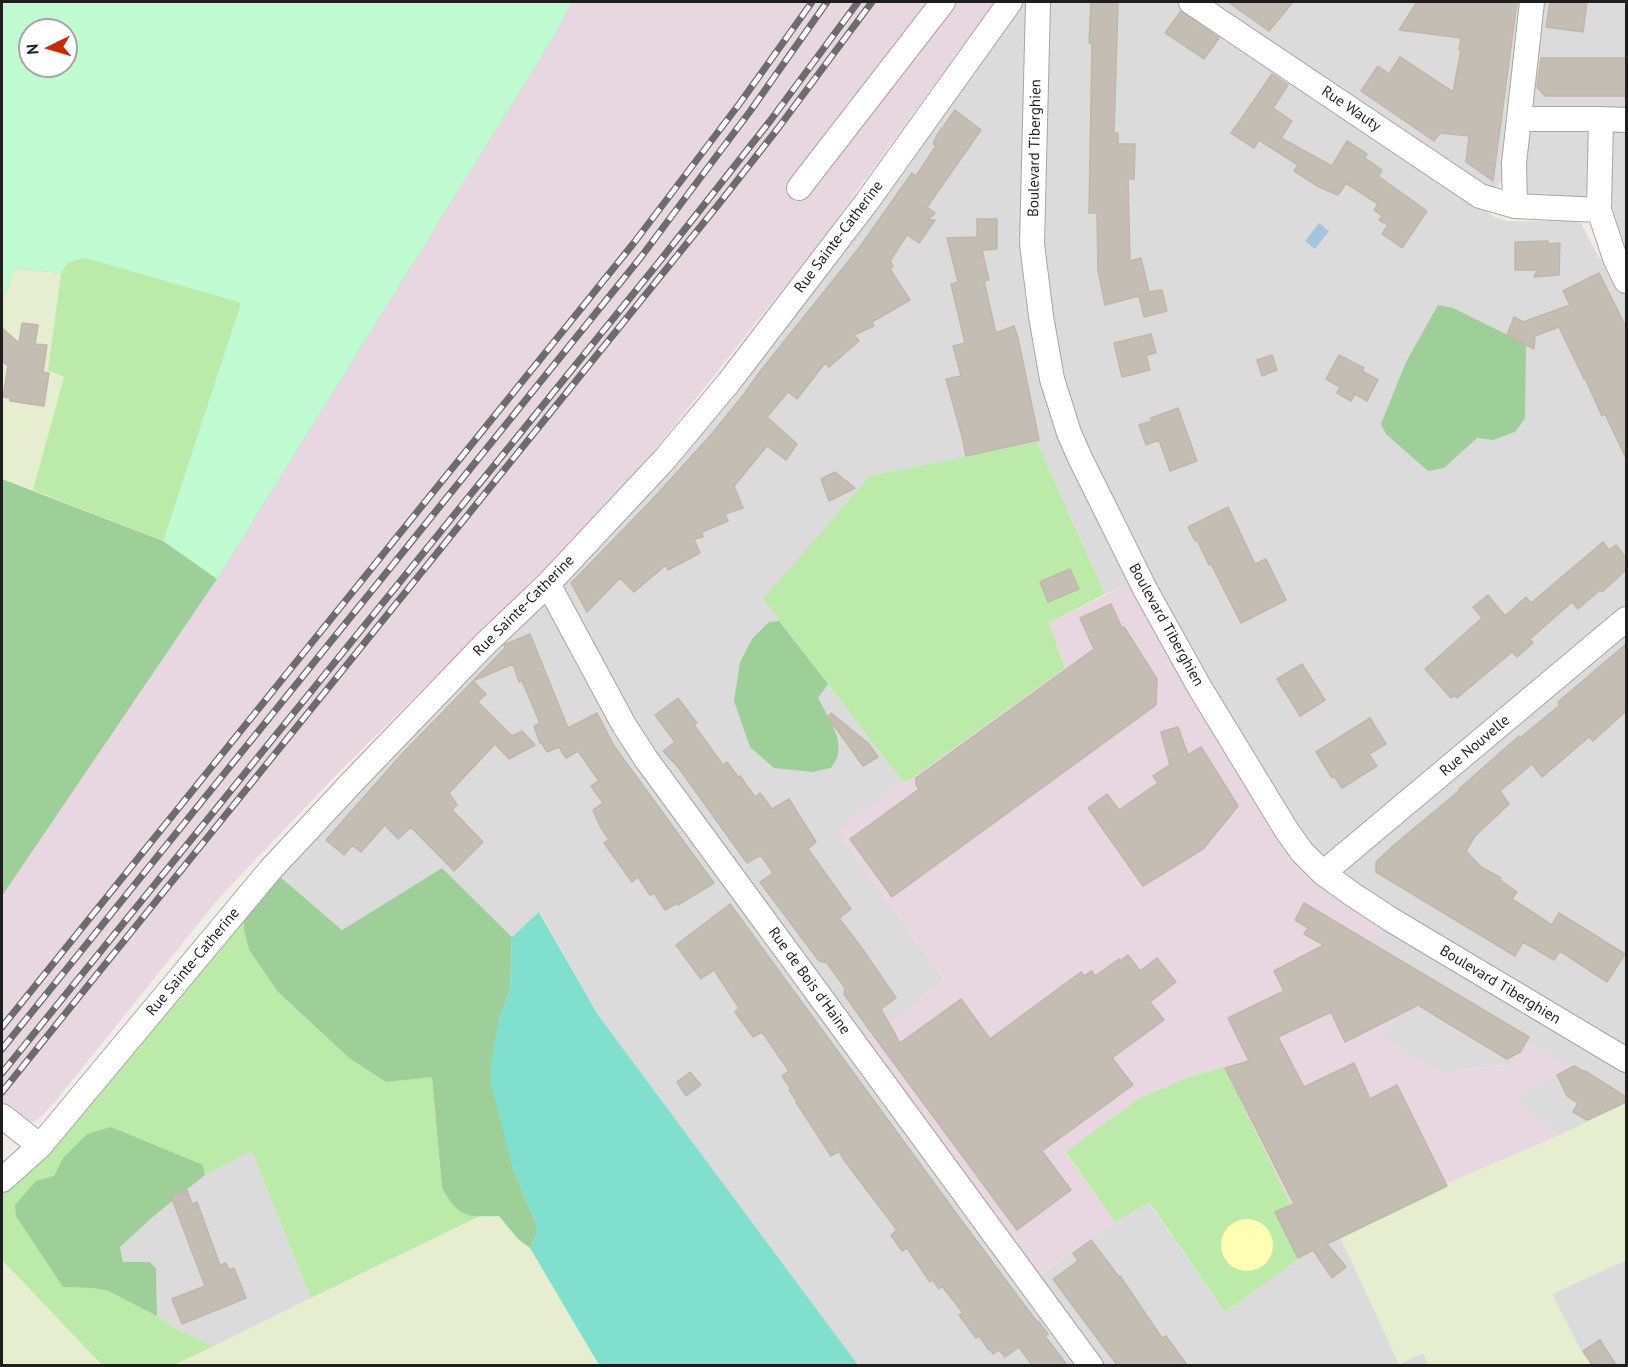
<!DOCTYPE html>
<html>
<head>
<meta charset="utf-8">
<style>
  body { margin:0 }
  #map { position:relative; width:1628px; height:1367px; overflow:hidden; background:#efede4; font-family:"PT Sans",sans-serif }
  canvas { display:block }
  .frame { position:absolute; inset:0; border:3px solid #1e1e1e; pointer-events:none }
  .north { position:absolute; left:18px; top:18px; width:60px; height:60px; box-sizing:border-box; background:#fff; border:2px solid #a5a5a5; border-radius:50%; rotate:265deg; font-size:16px; font-weight:700; line-height:24px; text-align:center; color:#1e1e1e }
  .north::after { content:''; display:block; margin:auto; width:21px; height:27px; background:#cc2700; clip-path:polygon(50% 0,100% 100%,50% 72%,0 100%) }
</style>
</head>
<body>
<div id="map">
<canvas width="1628" height="1367"></canvas>
<div class="frame"></div>
<div class="north">N</div>
</div>
<script>
const context = document.querySelector('canvas').getContext('2d');
context.lineJoin = 'round';
function fill(path, color) { context.fillStyle = color; context.fill(path, 'evenodd'); }
function trace(path, color, width, dash) { context.strokeStyle = color; context.lineWidth = width; context.lineCap = dash ? 'butt' : 'round'; context.setLineDash(dash || []); context.stroke(path); }
function write(font, color, halo, rows, align = 'center') {
  context.font = font + ' "PT Sans",sans-serif'; context.lineWidth = 6; context.setLineDash([]); context.textBaseline = 'middle'; context.strokeStyle = halo; context.fillStyle = color; for (const [text, x, y, turn = 0] of rows) {
    context.save(); context.translate(x, y); context.rotate((+turn || 0) * Math.PI / 180); context.textAlign = isNaN(turn) ? turn : align; if (halo) context.strokeText(text, 0, 0); context.fillText(text, 0, 0); context.restore();
  }
}
fill(new Path2D(`
  M1010,2H1626V120L1519,119L1503,178L1498,186L1491,189L1476,204L1494,217L1507,221H1577L1581,224L1600,259L1615,258L1610,218L1611,132H1626V1102L1625,1104L1558,1136L1516,1098L1570,1067L1509,1064L1442,1073L1382,1038L1323,873L1139,579L1105,594L1037,442L763,599L903,782L837,831L944,980L857,1046L1030,1282L1115,1222L1148,1202L1225,1312L1313,1249L1340,1236L1399,1364L1423,1353L1429,1365H858L598,1015L540,912L512,937L442,868L342,930L271,869L664,460Z
  M1580,123L1590,133L1588,196L1578,200L1524,195L1522,135L1530,127Z
  M252,1150L311,1298L214,1346L174,1328L157,1316L156,1268L150,1262H123L120,1247L155,1215L205,1175Z
  M1626,1260V1365H1590L1581,1351L1552,1294Z`), '#dcdbdb');
fill(new Path2D(`
  M572,2H994L817,246L650,456L540,573L336,775L218,899L54,1103L42,1116L33,1122L25,1123L2,1104V896L217,579L553,38Z
  M1140,578L1282,823L1390,919L1374,947L1403,1009L1382,1038L1442,1073L1509,1064L1527,1040L1571,1067L1516,1098L1558,1136L1441,1186L1372,1223L1340,1236L1313,1249L1225,1067L1192,1076L1139,1098L1066,1153L1115,1222L1029,1282L856,1046L944,980L836,831L903,782L910,780L1065,668L1049,623Z`), '#e8d6e1');
fill(new Path2D(`
  M14,268L61,273L48,370L64,377L33,490L2,479V295L6,294Z
  M1625,1104H1626V1260L1552,1294L1581,1351L1590,1365H1429L1423,1353L1399,1364L1340,1236L1372,1223L1441,1186L1558,1136Z
  M480,1216H499L518,1239L530,1248L599,1365L174,1366Z
  M2,1260L102,1365H2Z`), '#e6eecf');
fill(new Path2D(`
  M85,258L241,303L163,541L33,490L64,377L48,370L61,273L68,263Z
  M1037,442L1105,594L1049,623L1065,668L910,780L903,782L763,599L870,476Z
  M242,903L244,930L249,950L278,992L349,1058L386,1082L432,1076L442,1188L466,1214L480,1216L311,1298L252,1151L205,1175L203,1165L63,1158L54,1176L63,1287L93,1288L108,1291L157,1316L174,1328L214,1346L174,1365H102L2,1260V1180Z
  M1224,1067L1313,1249L1225,1312L1149,1202L1115,1222L1066,1152L1139,1098L1192,1076Z`), '#bceaa9');
fill(new Path2D(`
  M2,2H572L553,38L217,579L2,896V479L163,541L241,303L85,258L68,263L61,273L14,268L6,294L2,296ZM30,30H66V66H30Z
  M1438,305L1453,308L1526,344L1525,418L1515,432L1493,440L1477,438L1444,468L1428,471L1386,434L1381,424L1406,362Z
  M779,621L828,684L818,698C826,714 842,735 838,755C837,759 834,763 831,768L812,772L774,768L750,747L734,701L740,662L752,639L769,622Z
  M442,868L512,937L510,989L498,1023L512,1166L536,1224V1237L530,1248L518,1239L499,1216C466,1217 459,1218 442,1188L432,1077L386,1082L349,1058L278,992L249,950L244,930L242,903L271,869L342,930Z
  M111,1127L203,1165L205,1175L155,1215L120,1247L123,1262H150L156,1268L157,1316L108,1291L93,1288L63,1287L16,1216L15,1205L36,1181L54,1176L63,1158L87,1134Z`), '#9ecf98');
fill(new Path2D(`
  M1221 1245a26 26 0 1 1 52 0a26 26 0 1 1-52 0Z`), '#fffeb2');
fill(new Path2D(`
  M2,2H572L553,38L217,579L163,541L241,303L85,258L68,263L61,273L14,268L6,294L2,296ZM30,30H66V66H30Z`), '#c0fad0');
fill(new Path2D(`
  M539,912L598,1015L858,1365H599L530,1248L536,1237V1224L512,1166L489,1075L498,1023L510,989L512,937Z`), '#81dfcd');
fill(new Path2D(`
  M1319,223L1329,231L1315,249L1305,241Z`), '#a3c5dd');
const building = new Path2D(`
  M1091,2H1118L1114,133H1118V144H1135L1134,179H1128L1130,261L1141,258L1149,292L1162,290L1167,311L1144,317L1139,296L1105,305L1098,270L1097,213H1089L1092,43H1089Z
  M1228,2H1293L1269,31Z
  M1417,2H1517L1493,181L1466,162L1469,136L1440,133L1434,141L1361,91L1378,66L1389,74L1400,57L1453,92L1461,50H1459L1461,38L1399,30Z
  M1550,2H1587L1583,32L1546,27Z
  M1181,11L1219,38L1204,59L1165,33Z
  M1541,58H1626V96H1545L1537,87Z
  M1272,74L1288,85L1273,108L1292,121L1281,138L1332,166L1347,141L1367,154L1365,158L1382,170L1378,176L1427,211L1402,248L1382,234L1388,225L1379,220L1382,216L1374,210L1378,204L1346,183L1338,195L1319,187L1294,171L1298,165L1259,140L1254,148L1231,133L1237,125Z
  M955,110L981,130L927,207L935,213L928,220H935L919,243L907,235L890,261L893,266L890,269L910,300L872,322L874,326L854,335L859,341L829,367L825,363L797,399L788,392L767,417L797,444L786,460L767,446L734,486L743,508L725,514L728,521L702,532L703,537L694,539L700,553L668,570L666,565L634,592L620,578L587,612L571,583L649,503L710,436L741,398L762,369L859,248L912,173L916,176L936,146L933,144L937,135Z
  M977,219H997V249L982,250L989,280L984,281L996,333L1014,326L1018,338L1039,440L966,456L962,436L946,379L961,376L953,346L965,343L951,284L958,282L947,238L977,237Z
  M1548,241V244L1560,243L1559,275L1534,277L1537,270H1515V242Z
  M1599,273L1626,327V458L1605,414L1602,416L1585,378L1584,379L1559,327L1535,336L1534,349L1507,335L1514,317L1523,322L1570,305L1563,291Z
  M22,323L38,325L35,344L47,345L43,372L49,373L44,406L10,401V398L3,397L8,366L2,361V328L19,343Z
  M1151,334L1156,353L1146,355L1150,370L1122,377L1114,343Z
  M1272,355L1277,370L1262,376L1257,360Z
  M1339,355L1364,368L1362,371L1378,380L1367,401L1355,394L1351,401L1337,393L1340,387L1326,379Z
  M1178,408L1197,461L1170,471L1159,440L1146,445L1139,425L1152,421L1151,418Z
  M835,472L855,488L829,501L821,479Z
  M1228,507L1255,564L1266,559L1286,600L1241,623L1211,564L1209,565L1197,540L1195,541L1188,527Z
  M1603,542L1609,550L1616,545L1626,558V570L1602,592L1600,590L1578,609L1572,602L1530,639L1533,643L1517,657L1512,652L1457,698L1455,695L1451,698L1425,669L1482,618L1473,607L1488,595L1505,616L1526,597L1531,603Z
  M1070,569L1079,589L1048,602L1040,582Z
  M1111,604L1122,628L1124,627L1157,679L1156,705L892,897L850,839L919,789L916,785V778L1094,649L1080,618Z
  M530,634L568,728L597,713L614,746L714,883L678,905L677,903L665,910L654,893L650,895L638,877L632,882L604,843L609,840L600,826L593,810L603,803L591,786L599,781L578,751L566,758L559,747L547,752L541,742L540,743L534,726L540,723L522,681L519,682L513,664L473,681L505,648L504,645L506,644Z
  M1626,644V711L1593,741L1589,737L1542,777L1532,764L1500,791L1509,804L1475,836L1466,851L1481,867L1501,878L1500,880L1517,892L1512,899L1552,925L1559,913L1625,954L1607,982L1560,951L1554,960L1523,942L1515,956L1376,872V862L1394,845L1460,790L1459,789L1519,736L1520,738L1560,705L1558,702Z
  M1302,664L1325,700L1300,716L1277,679Z
  M473,681L486,694L478,702L512,736L522,731L535,745L509,759L495,744L449,793L457,805L452,810L483,842L454,871L411,827L398,839L385,825L361,852L352,845L344,855L326,840L401,755Z
  M678,698L697,723L694,725L723,765L727,762L738,777L740,776L755,797L760,793L772,809L789,799L816,842L808,849L851,909L839,918L864,951L896,998L881,1009L900,1043L961,999L990,1039L1081,972L1084,976L1092,971L1095,976L1119,959L1120,961L1128,955L1140,971L1157,958L1176,982L1150,1002L1164,1020L1112,1058L1133,1085L1042,1151L1071,1190L1017,1230L871,1032L844,994L845,988L827,963L819,961L760,882L773,873L761,855L747,863L678,767L663,751L675,742L655,715Z
  M831,713L868,743L878,757L863,766L828,717Z
  M1370,718L1386,744L1369,754L1377,766L1342,788L1334,776L1332,778L1316,752Z
  M1178,727L1188,755L1201,747L1238,806L1203,849L1143,886L1088,808L1107,794L1119,810L1158,783L1153,776L1170,765L1161,732Z
  M1304,903L1529,1037L1520,1052L1507,1059L1418,1005L1345,1042L1331,1012L1278,1037L1304,1087L1354,1063L1370,1099L1397,1085L1447,1186L1327,1244L1346,1267L1332,1278L1313,1250L1298,1258L1275,1212L1294,1204L1225,1068L1249,1061L1228,1018L1284,991L1274,971L1324,945L1304,934L1308,928L1295,920Z
  M730,904L964,1224L1037,1322L1038,1321L1048,1334L1045,1336L1067,1365H1032L1019,1347L1005,1357L999,1350L993,1354L990,1349L989,1350L979,1336L976,1338L959,1315L963,1313L942,1286L939,1289L933,1280L930,1282L907,1248L902,1251L891,1235L897,1230L844,1160L839,1151L831,1156L796,1102L797,1101L789,1090L791,1089L782,1076L789,1071L762,1032L753,1037L735,1012L739,1008L714,970L701,979L676,945Z
  M1574,1066L1585,1072V1071L1626,1097V1102L1587,1120L1573,1112L1578,1103L1567,1096L1557,1075Z
  M690,1072L701,1085L686,1096L677,1082Z
  M187,1190L192,1204L197,1202L220,1265L226,1263L229,1270L234,1268L246,1298L182,1324L172,1299L205,1286L171,1196Z
  M1091,1240L1119,1277L1120,1276L1162,1338L1166,1336L1187,1365H1117L1053,1279L1078,1261L1073,1253Z
  M1600,1340L1616,1365H1593L1583,1351Z`);
fill(building, '#c4bdb3');
trace(building, '#c1b7a6', 1.5);
const minor = new Path2D(`
  M1038,2L1032,244L1041,316L1052,379L1069,433L1080,458L1146,591L1200,688L1287,831L1302,852L1323,873L1352,894L1390,919L1626,1060
  M1191,2L1480,196L1515,206L1599,210
  M1532,2L1519,119H1601L1599,210L1615,258L1626,281
  M1601,119L1626,120
  M799,188L943,2
  M1515,206L1514,163L1519,119
  M548,584L624,725L646,759L1091,1366
  M1323,873L1626,619
  M2,1116L40,1146
  M2,1180L40,1146L271,869L357,777L485,644L548,584L664,460L729,382L866,203L1010,2`);
trace(minor, '#a5a5a5', 26);
trace(minor, '#fff', 24);
const rail = new Path2D(`
  M2,1027L633,244L740,103L812,2
  M2,1049L641,257L751,110L827,2
  M2,1073L659,262L770,121L858,2
  M2,1092L722,200L779,127L872,2`);
trace(rail, '#6c6c6c', 7);
trace(rail, '#fff', 4.5, [14]);
write('15px', '#1e1e1e', '#fff', [
  ["Rue Wauty",1351,109,34],
  ["Boulevard Tiberghien",1035,148,-89],
  ["Rue Sainte-Catherine",839,237,-53],
  ["Rue Sainte-Catherine",524,606,-45],
  ["Boulevard Tiberghien",1166,625,61],
  ["Rue Nouvelle",1475,746,-40],
  ["Rue Sainte-Catherine",193,962,-50],
  ["Rue de Bois d'Haine",809,981,54],
  ["Boulevard Tiberghien",1500,985,31]
]);
</script>
</body>
</html>
